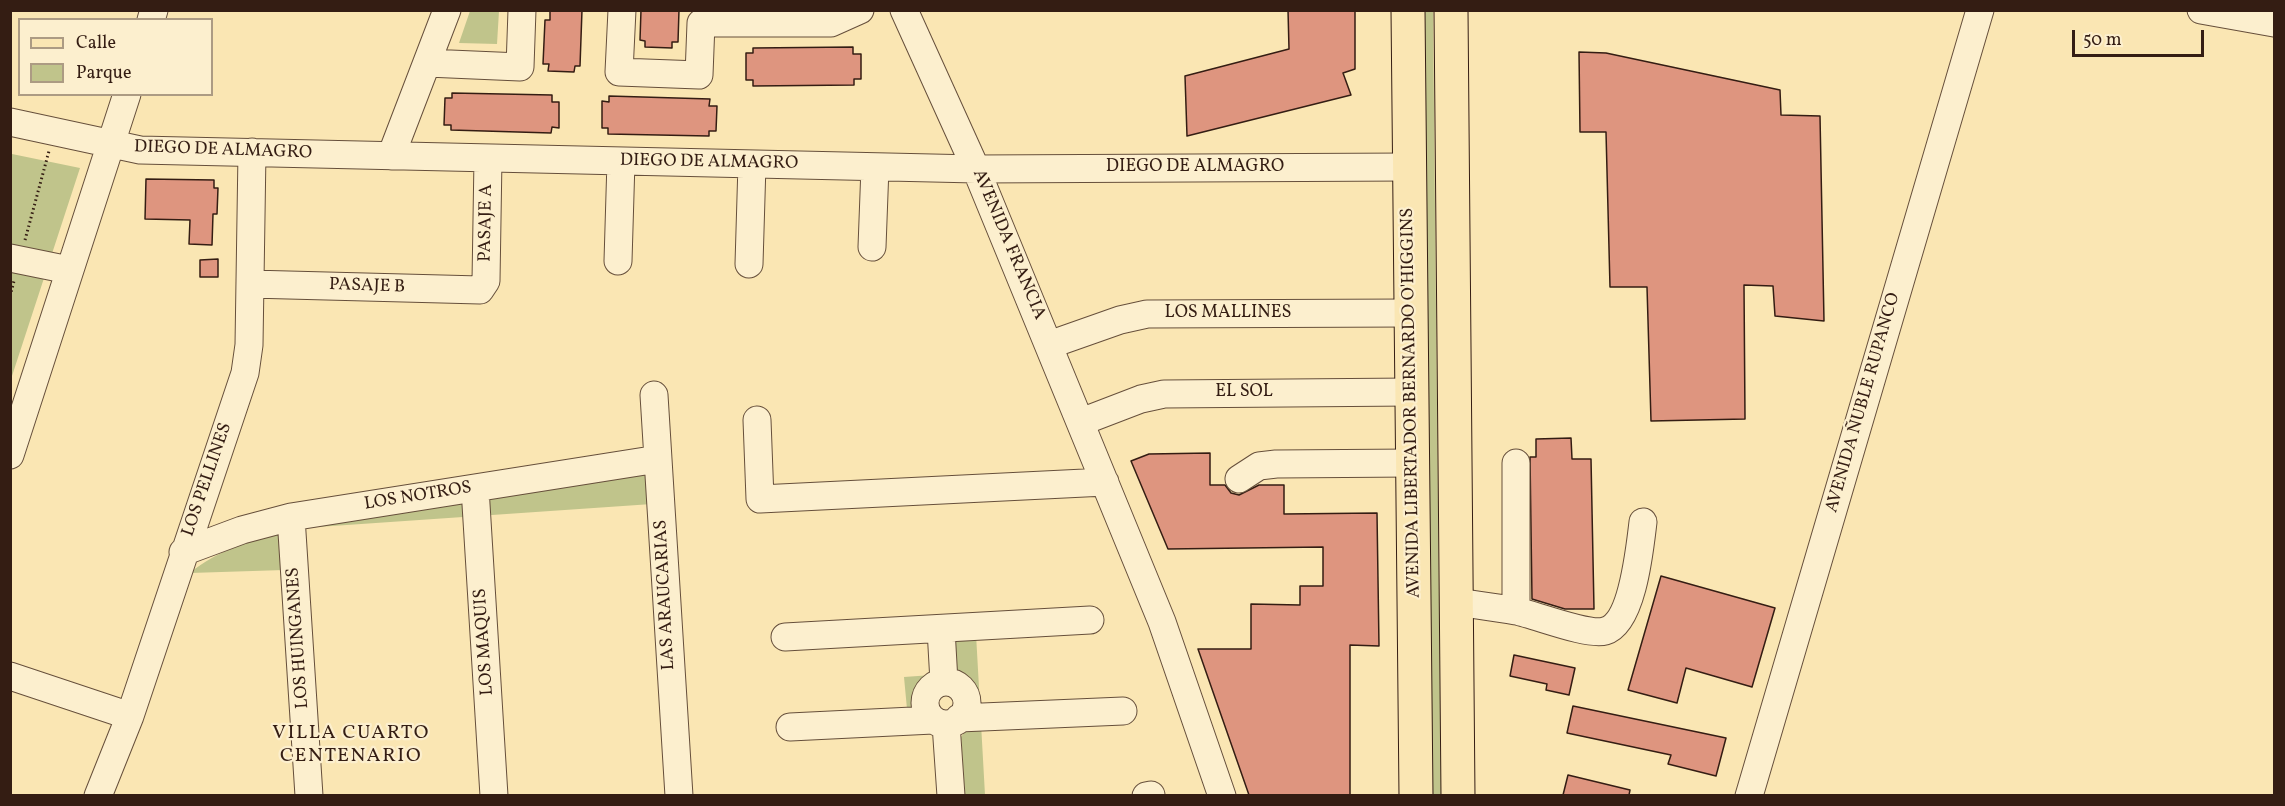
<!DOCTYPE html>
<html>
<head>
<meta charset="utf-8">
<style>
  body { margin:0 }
  #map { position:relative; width:2285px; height:806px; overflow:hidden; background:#fae6b3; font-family:Vollkorn,serif }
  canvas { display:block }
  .frame { position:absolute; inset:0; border:12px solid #341d13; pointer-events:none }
  .legend { position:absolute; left:18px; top:18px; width:195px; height:78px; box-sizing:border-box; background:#fcefce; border:2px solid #ac9b83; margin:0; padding:8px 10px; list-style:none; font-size:18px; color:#341d13 }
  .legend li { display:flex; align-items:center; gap:12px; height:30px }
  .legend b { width:30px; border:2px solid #ac9b83 }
  .scale { position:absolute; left:2072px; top:30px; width:132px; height:27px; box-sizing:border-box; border:3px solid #341d13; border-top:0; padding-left:8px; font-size:18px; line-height:21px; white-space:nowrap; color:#341d13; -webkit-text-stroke:4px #fcefce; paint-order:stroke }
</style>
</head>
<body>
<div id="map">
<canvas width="2285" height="806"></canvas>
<div class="frame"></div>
<ul class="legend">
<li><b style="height:8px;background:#fae6b3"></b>Calle</li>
<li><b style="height:16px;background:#c0c48b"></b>Parque</li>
</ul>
<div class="scale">50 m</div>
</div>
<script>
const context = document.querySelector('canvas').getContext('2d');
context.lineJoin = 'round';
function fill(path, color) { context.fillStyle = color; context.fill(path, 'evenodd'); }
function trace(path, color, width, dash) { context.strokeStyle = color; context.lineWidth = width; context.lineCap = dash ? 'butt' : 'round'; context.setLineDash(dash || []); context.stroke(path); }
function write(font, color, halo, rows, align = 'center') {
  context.font = font + ' Vollkorn,serif'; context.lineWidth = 4.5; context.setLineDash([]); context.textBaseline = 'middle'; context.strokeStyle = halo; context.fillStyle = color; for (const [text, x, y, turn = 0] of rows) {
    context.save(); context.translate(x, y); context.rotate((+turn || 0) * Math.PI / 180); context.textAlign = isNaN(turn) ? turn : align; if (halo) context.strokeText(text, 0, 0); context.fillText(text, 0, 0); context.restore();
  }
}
fill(new Path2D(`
  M470,11H499L497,44L459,43Z
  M1416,11H1433L1441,796L1424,795Z
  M12,154L80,168L11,379L10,162Z
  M649,467L652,504L303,528Z
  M282,533L284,570L190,573C218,550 248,542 282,533Z
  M976,634L985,795H965L961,737C973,722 974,710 972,690L949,671L947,635Z
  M932,675V679L918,692L915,708L907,709L904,677Z`), '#c0c48b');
const building = new Path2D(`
  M550,10H582L580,66H575L574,72L548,71L549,64H543L545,20H550Z
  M641,10H679L678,42H672V48L645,47V41L640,40Z
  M1288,10H1355V69L1343,73L1351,95L1187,136L1185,76L1289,49Z
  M853,47V54H861V79H854V85L753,86V80H746V53H753V48Z
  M1579,52L1606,53L1780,90L1781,115L1820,116L1824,321L1775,316L1773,286L1744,285L1745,419L1651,421L1647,287H1610L1606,132H1580Z
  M452,93L552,95V102H559V128L552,127L551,133L451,130V125H444L445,98H452Z
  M609,96L710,99L709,106H717L716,131H709V136L608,134V128H602V101L609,102Z
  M146,179L214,180V188H218L217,214H213L212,245L189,244L190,220L145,219Z
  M218,259V277H200V260Z
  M1571,438L1572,459H1591L1594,609H1565L1532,599L1530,457H1536V439Z
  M1210,453V485H1225L1231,493L1239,495L1259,485H1284V514L1377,513L1379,646L1350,645V795H1249L1198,649H1251V604L1300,605V586H1323V547L1168,549L1131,461L1149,454Z
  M1661,576L1775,608L1752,687L1686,668L1677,703L1628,690Z
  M1514,655L1575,668L1569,695L1546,690L1547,684L1510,676Z
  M1573,706L1726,738L1716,776L1668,764L1671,755L1567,733Z
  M1568,775L1630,790L1629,795H1563Z`);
fill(building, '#de957f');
trace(building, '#341d13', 1.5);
const minor = new Path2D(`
  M622,10L619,72L699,75L701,23H831L860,10
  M904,10L976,169L1162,622L1222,796
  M2201,10L2274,23
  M151,20L154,10
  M427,63L520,67L522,10
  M10,122L140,150L976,169L1410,167
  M391,156L447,10
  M872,247L875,167
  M10,258L69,270
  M618,261L621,161
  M749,264L752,164
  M250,284L480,290L486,281L488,158
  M1049,345L1120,320L1147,314L1411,313
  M654,395L679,796
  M757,420L760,499L1105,482
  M1081,422L1141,399L1164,394L1412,392
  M10,455L127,94
  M1239,479L1259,466L1276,464L1413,463
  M475,488L494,796
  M291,517L309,796
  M183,552L242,530L291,517L658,459
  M1457,602C1476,605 1496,607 1516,611C1536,615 1588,636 1605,631C1633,623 1640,546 1643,522
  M1516,611V463
  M941,629L944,682
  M785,637L1090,620
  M10,676L130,716
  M925 703a21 21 0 1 1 42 0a21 21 0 1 1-42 0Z
  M959,718L1123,711
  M946,724L951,796
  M790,727L933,720
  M98,796L130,716L245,373L249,345L252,152
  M1146,796L1151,795
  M1749,796L1980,10`);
const major = new Path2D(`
  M1408,10L1416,796
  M1451,10L1458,796`);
trace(minor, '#664f3b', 29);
trace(major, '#341d13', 35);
trace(new Path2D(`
  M25,240L49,151
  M10,296L14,281`), '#341d13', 3, [1.5, 3]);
trace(minor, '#fcefce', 27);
trace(major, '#fae6b3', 33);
write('18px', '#341d13', '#fcefce', [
  ["DIEGO DE ALMAGRO",223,151,2],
  ["DIEGO DE ALMAGRO",709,163,1],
  ["DIEGO DE ALMAGRO",1195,168],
  ["PASAJE A",487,223,-89],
  ["AVENIDA FRANCIA",1008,245,67],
  ["PASAJE B",367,287,2],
  ["LOS MALLINES",1228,314],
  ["EL SOL",1244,393],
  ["AVENIDA LIBERTADOR BERNARDO O'HIGGINS",1412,403,-91],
  ["AVENIDA ÑUBLE RUPANCO",1864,403,-74],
  ["LOS PELLINES",208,480,-71],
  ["LOS NOTROS",418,497,-9],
  ["LAS ARAUCARIAS",666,595,-93],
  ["LOS HUINGANES",299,638,-94],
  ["LOS MAQUIS",485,642,-94]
]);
context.letterSpacing = '1.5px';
write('20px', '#341d13', '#fcefce', [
  ["VILLA CUARTO",351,734],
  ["CENTENARIO",351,757]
]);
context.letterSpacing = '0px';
</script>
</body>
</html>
